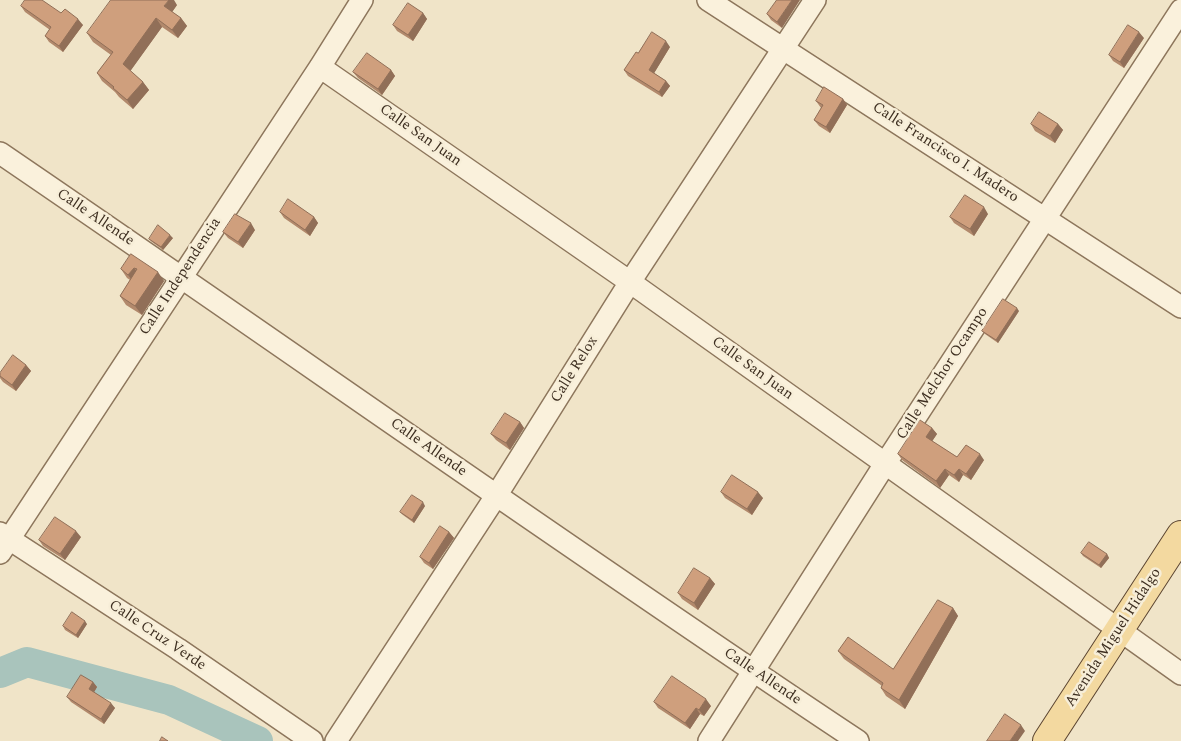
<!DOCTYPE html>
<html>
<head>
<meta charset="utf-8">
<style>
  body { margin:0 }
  canvas { display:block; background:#f0e4c8 }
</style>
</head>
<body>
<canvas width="1181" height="741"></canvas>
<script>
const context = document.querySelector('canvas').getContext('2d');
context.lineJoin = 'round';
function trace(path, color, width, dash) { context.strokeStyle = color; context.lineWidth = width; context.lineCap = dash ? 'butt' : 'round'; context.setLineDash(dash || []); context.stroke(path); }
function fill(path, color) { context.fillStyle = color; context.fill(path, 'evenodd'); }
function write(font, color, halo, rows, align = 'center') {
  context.font = font + ' Spectral,serif'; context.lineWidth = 5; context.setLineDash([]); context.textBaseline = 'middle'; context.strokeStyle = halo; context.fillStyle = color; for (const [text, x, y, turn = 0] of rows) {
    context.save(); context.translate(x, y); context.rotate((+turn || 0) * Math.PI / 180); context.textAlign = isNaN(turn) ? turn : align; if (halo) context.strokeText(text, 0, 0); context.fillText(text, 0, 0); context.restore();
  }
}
trace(new Path2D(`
  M0,673L27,662L169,700L258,741`), '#a9c4bc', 30);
const minor = new Path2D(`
  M708,0L1181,307
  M320,67L630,282L1181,674
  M0,153C286,348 569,549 858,741
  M0,533L178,649L312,741
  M0,553L320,67L362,0
  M336,741L496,496L630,282L815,0
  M709,741L885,464L1181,10`);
const major = new Path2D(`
  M1047,741L1181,535`);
trace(minor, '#8d765c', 24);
trace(major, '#5b4430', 30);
trace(minor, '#faf1dc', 21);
trace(major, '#f3d9a0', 28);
fill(new Path2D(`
  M777,0L782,28L771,20L767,14Z
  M177,5L172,12L181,18L187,26L178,38L162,27L130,71L143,82L149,90L133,109L119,97L115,92L102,81L97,73L111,55L93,42L87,33Z
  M21,6L61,13L83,25L63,52L49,42L45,36L50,30L25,12Z
  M423,13L427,19L413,41L397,31L393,25Z
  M1144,38L1124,68L1113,61L1109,55Z
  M670,47L654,73L666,81L670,86L662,97L628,76L624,70L638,53Z
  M391,70L395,76L382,95L358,78L353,72Z
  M843,99L847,105L830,133L819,126L814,120L821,108L816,101Z
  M1031,124H1058L1063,130L1055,143L1035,131Z
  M280,212L314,217L318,223L310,236L284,218Z
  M988,214L974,236L954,223L950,217Z
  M255,230L243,248L228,238L223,232Z
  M173,238L163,250L152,242L149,239Z
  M131,254L164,281L142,315L126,305L120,296L130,280L127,278L121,269Z
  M1019,311L998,343L985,334L982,331Z
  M26,365L31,371L16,391L3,382L0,378V373Z
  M520,422L524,428L510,450L496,440L491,434Z
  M932,428L937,434L932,441L957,457L984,460L971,480L963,475L959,482L949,475L940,488L902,460L898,454Z
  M721,492L763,498L752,515L725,498Z
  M425,506L414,523L403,515L400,512Z
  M449,532L454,538L433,569L424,563L420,557Z
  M81,537L65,560L43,546L39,540Z
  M1081,553L1107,554L1109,558L1101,568L1083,556Z
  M710,578L715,584L698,610L682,599L678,593Z
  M953,608L958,616L905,709L886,696L881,688L882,686L844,659L838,651L893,669Z
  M87,624L78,638L65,630L63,626Z
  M93,682L97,687L94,692L115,708L104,724L71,702L67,697Z
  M654,702L711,706L704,716L700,714L690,729L658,708Z`), '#b2896c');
fill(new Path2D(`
  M169,0H174L177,5L170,15L164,6Z
  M792,0H800L782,28L777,22Z
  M423,13L427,19L413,41L408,35Z
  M156,18L162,27L129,73L123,64Z
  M181,18L187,26L178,38L172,30Z
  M78,19L83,25L63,52L59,46Z
  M1139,32L1144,38L1124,68L1120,62Z
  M666,41L670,47L653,75L649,70Z
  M391,70L395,76L382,95L378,89Z
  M666,81L670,86L662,97L659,92Z
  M143,82L149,90L133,109L127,100Z
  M843,99L847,105L830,133L826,127Z
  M1058,124L1063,130L1055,143L1050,136Z
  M984,207L988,214L974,236L970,229Z
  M314,217L318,223L310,236L305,230Z
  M251,223L255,230L243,248L238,242Z
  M170,235L173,238L163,250L161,247Z
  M134,268L141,277L135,284L128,275Z
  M158,272L164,281L142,315L135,306Z
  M1017,308L1019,311L998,343L996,340Z
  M26,365L31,371L16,391L12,385Z
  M520,422L524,428L510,450L506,443Z
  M932,428L937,434L931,443L926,437Z
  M980,454L984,460L971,480L966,474Z
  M945,469L949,475L940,488L936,481Z
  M959,469L963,475L959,482L954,475Z
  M758,492L763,498L752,515L747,509Z
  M423,502L425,506L414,523L412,520Z
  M76,531L81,537L65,560L60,554Z
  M449,532L454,538L433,569L429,563Z
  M1107,554L1109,558L1101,568L1099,565Z
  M710,578L715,584L698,610L694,603Z
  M953,608L958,616L905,709L899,700Z
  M85,621L87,624L78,638L76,635Z
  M93,682L97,687L93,694L89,689Z
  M706,699L711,706L704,716L699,710Z
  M111,703L115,708L104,724L101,719Z
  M696,708L700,714L690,729L685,723Z
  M1021,725L1025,731L1018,741H1010Z`), '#916f58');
const building = new Path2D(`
  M25,0H42L61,13L65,9L78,19L59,46L45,36L51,27L21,6Z
  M111,0H169L164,6L181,18L172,30L156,18L123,64L143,82L127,100L113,88L114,87L97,73L113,52L87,33Z
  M777,0H792L777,22L767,14Z
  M408,3L423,13L408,35L393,25Z
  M1128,25L1139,32L1120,62L1109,55Z
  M652,32L666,41L649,70L666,81L659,92L624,70L636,52L638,53Z
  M367,53L391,70L378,89L353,72Z
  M824,87L843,99L826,127L814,120L823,105L816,101Z
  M1039,112L1058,124L1050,136L1031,124Z
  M965,195L984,207L970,229L950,217Z
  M288,199L314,217L305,230L280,212Z
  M235,214L251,223L238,242L223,232Z
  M158,225L170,235L161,247L149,239Z
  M131,254L158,272L135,306L120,296L137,269L134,268L128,275L121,269Z
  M1003,299L1017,308L996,340L982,331Z
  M13,355L26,365L12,385L0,376V373Z
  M505,413L520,422L506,443L491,434Z
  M920,420L932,428L926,437L957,457L966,445L980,454L966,474L959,469L954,475L945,469L936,481L898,454Z
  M732,475L758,492L747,509L721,492Z
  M412,495L423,502L412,520L400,512Z
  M55,517L76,531L60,554L39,540Z
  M440,526L449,532L429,563L420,557Z
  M1089,542L1107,554L1099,565L1081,553Z
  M694,568L710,578L694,603L678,593Z
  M938,600L953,608L899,700L881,688L883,683L838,651L848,637L893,669Z
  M72,612L85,621L76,635L63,626Z
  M81,675L93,682L89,689L111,703L101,719L67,697Z
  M672,676L706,699L699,710L696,708L685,723L654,702Z
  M1005,714L1021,725L1010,741H987Z
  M162,737L168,741H160Z`);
fill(building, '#cf9f7d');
trace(building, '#916f58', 1);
write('15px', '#3d2e20', '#f7eed8', [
  ["Calle San Juan",420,136,35],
  ["Calle Francisco I. Madero",945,153,33],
  ["Calle Allende",95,218,34],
  ["Calle Independencia",181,277,-57],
  ["Calle San Juan",752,369,36],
  ["Calle Relox",575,370,-58],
  ["Calle Melchor Ocampo",943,374,-57],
  ["Calle Allende",428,448,35],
  ["Calle Cruz Verde",157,636,34],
  ["Avenida Miguel Hidalgo",1114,638,-57],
  ["Calle Allende",762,677,34]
]);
</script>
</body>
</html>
